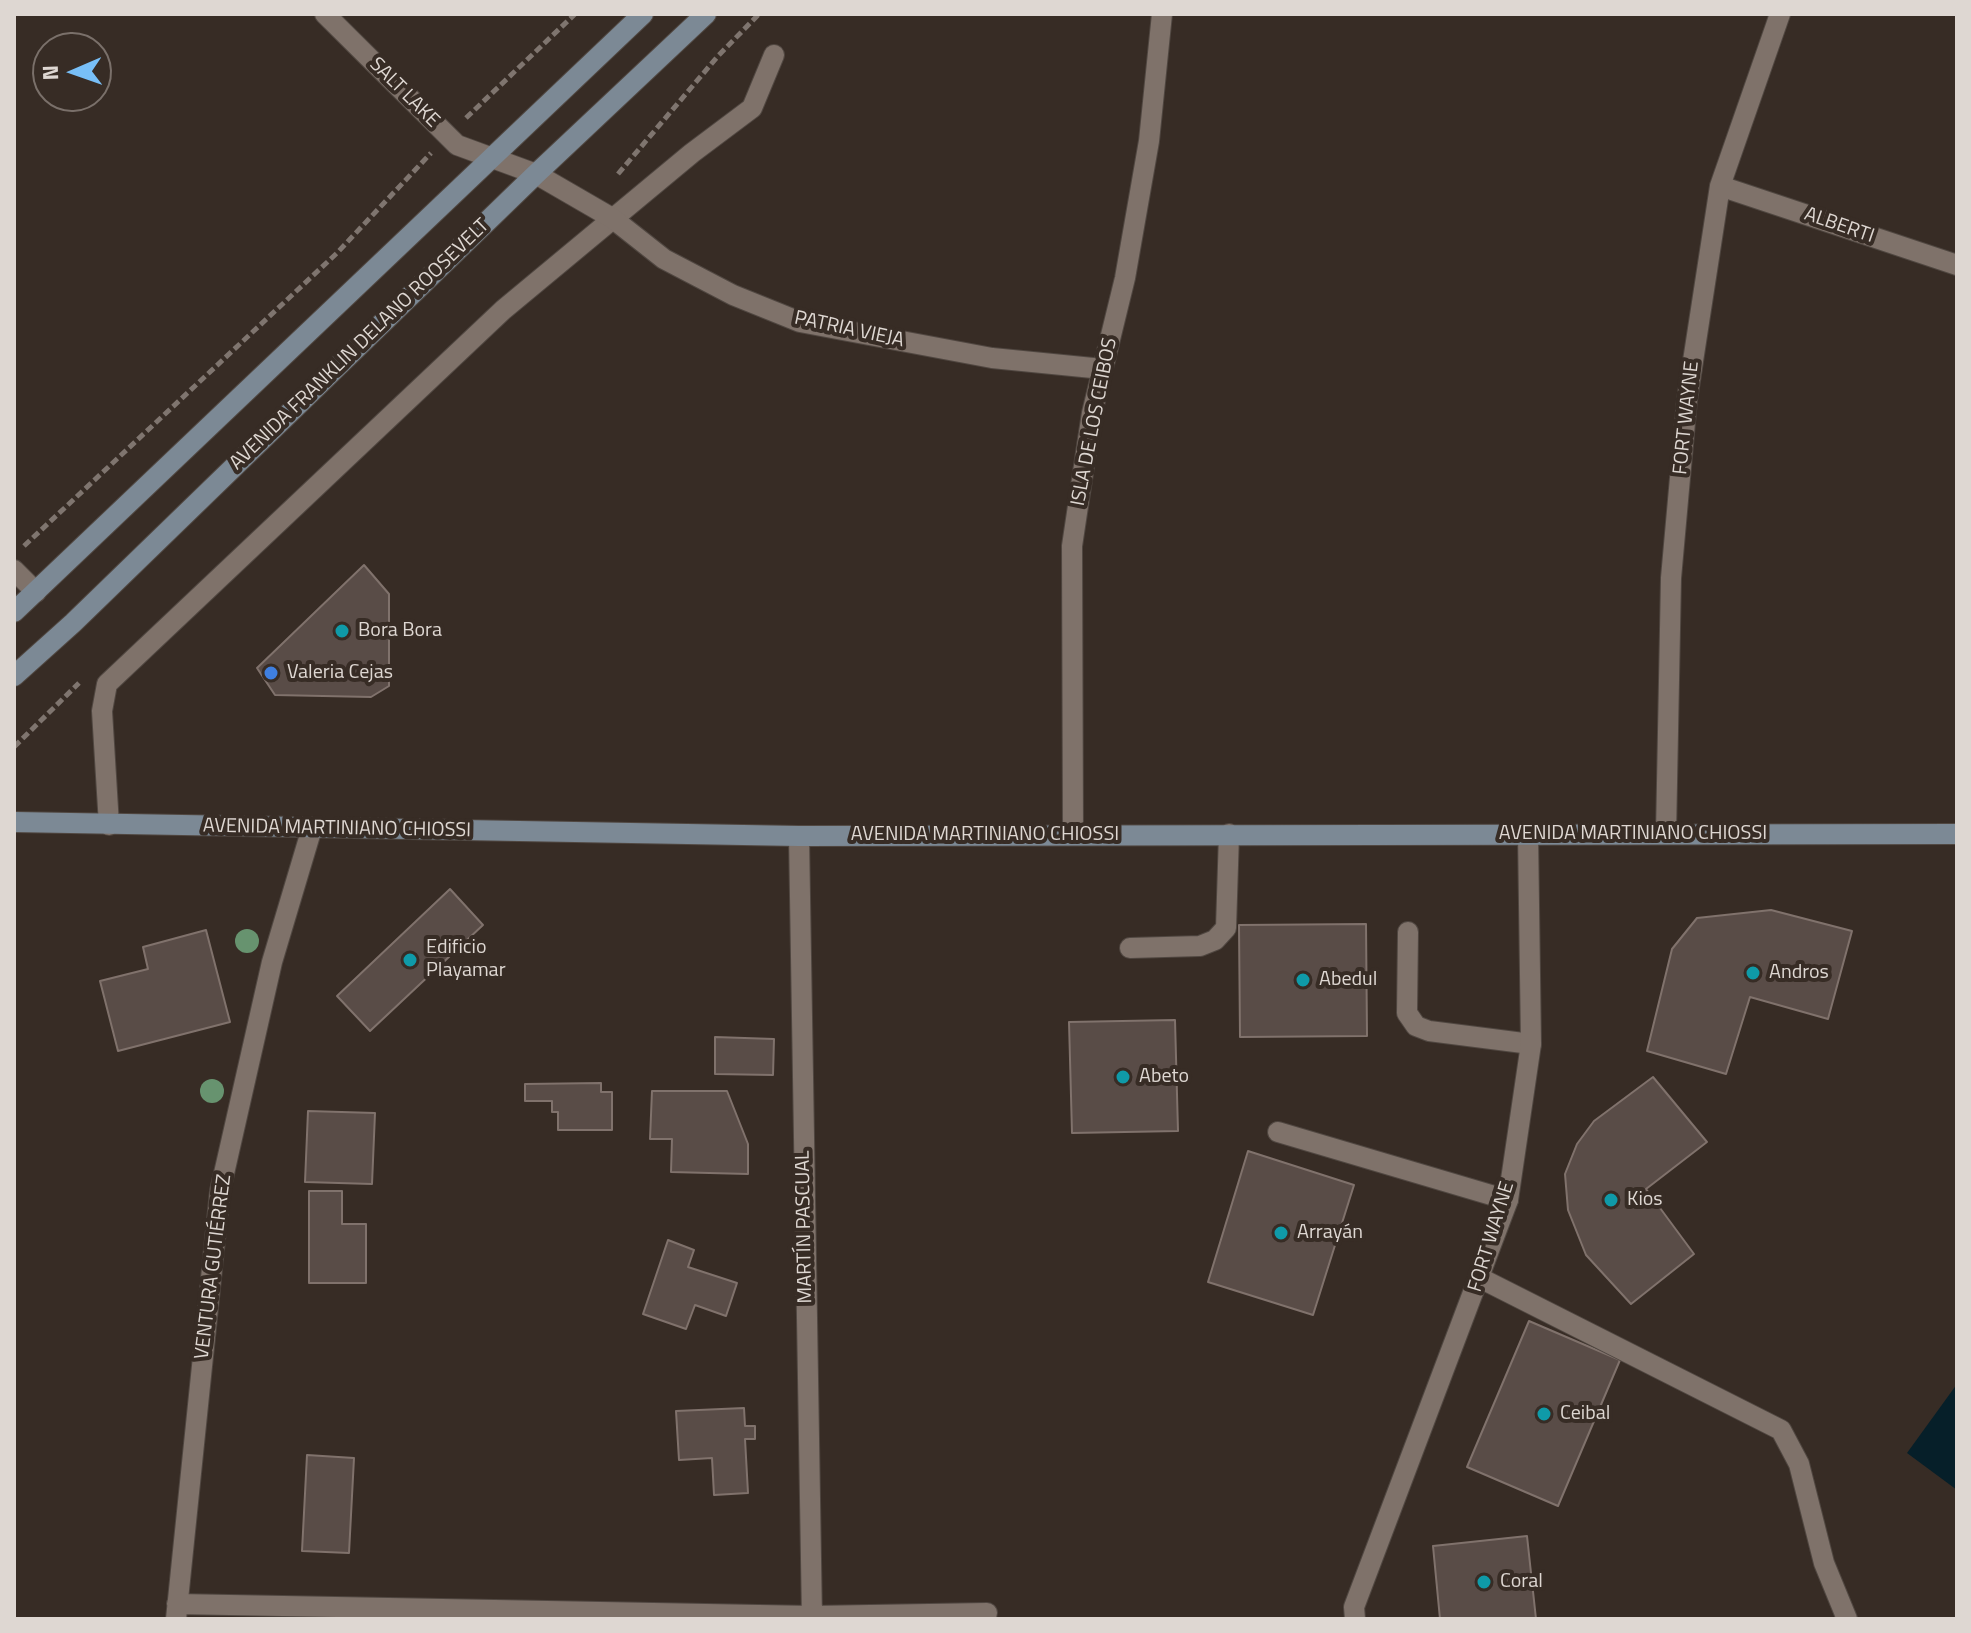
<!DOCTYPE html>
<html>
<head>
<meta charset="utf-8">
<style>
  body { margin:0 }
  #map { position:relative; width:1971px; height:1633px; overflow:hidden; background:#372c25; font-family:"Titillium Web",sans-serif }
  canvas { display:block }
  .frame { position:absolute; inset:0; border:16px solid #ded7d2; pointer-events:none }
  .north { position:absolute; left:32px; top:32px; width:80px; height:80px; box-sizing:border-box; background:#372c25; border:2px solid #7a706a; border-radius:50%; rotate:268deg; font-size:22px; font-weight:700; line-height:32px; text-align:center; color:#ded7d2 }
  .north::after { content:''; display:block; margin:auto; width:28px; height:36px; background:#78bff7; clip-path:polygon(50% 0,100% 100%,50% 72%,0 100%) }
</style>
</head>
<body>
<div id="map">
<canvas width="1971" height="1633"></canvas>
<div class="frame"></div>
<div class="north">N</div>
</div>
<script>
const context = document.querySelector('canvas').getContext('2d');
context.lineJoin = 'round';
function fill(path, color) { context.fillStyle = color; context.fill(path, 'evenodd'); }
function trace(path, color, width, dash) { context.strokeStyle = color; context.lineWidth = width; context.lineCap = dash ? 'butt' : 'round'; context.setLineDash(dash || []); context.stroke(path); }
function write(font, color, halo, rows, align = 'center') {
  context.font = font + ' "Titillium Web",sans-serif'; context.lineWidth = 8; context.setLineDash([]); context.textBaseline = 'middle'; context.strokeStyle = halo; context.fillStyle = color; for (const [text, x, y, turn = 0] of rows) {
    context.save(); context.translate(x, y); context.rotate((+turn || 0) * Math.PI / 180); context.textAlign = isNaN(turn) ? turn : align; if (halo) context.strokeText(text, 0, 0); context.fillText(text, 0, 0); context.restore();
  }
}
fill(new Path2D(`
  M1957,1384V1490L1907,1453Z`), '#061f29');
const building = new Path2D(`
  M364,565L389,594V686L371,697L275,695L257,668Z
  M450,889L483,925L370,1031L337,996Z
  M1771,910L1852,931L1828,1019L1750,997L1726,1074L1647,1051L1672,949L1697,918Z
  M1366,924L1367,1036L1240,1037L1239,925Z
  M206,930L230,1022L118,1051L100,981L148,969L143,947Z
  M1175,1020L1178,1131L1072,1133L1069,1022Z
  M715,1037L774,1039L773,1075L715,1074Z
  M1653,1077L1707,1142L1646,1189L1694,1254L1631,1304L1586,1255L1568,1210L1565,1174L1577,1144L1594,1121Z
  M601,1083V1092H612V1130H558V1112H552V1101H525V1084Z
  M652,1091H727L748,1144V1174L671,1172L672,1139H650Z
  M308,1111L375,1113L372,1184L305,1182Z
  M1248,1151L1354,1185L1313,1315L1208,1282Z
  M309,1191H342V1224H366V1283H309Z
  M668,1240L694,1250L688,1267L737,1283L726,1316L695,1305L686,1329L643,1314Z
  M1529,1321L1620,1360L1558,1506L1467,1467Z
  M744,1408L745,1426H755V1439H745L748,1493L714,1495L712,1458L679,1460L676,1411Z
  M307,1455L354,1458L349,1553L302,1551Z
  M1527,1536L1536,1619H1440L1433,1546Z`);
fill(building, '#594c47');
trace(building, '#80726c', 2);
const lane = new Path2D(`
  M109,825L102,711L107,684L503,310L692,153L752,108L774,55
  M1408,932L1407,1013L1416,1026L1429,1031L1531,1044
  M1130,948L1200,946L1215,940L1226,928L1229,834
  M1278,1132L1508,1200
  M1480,1278L1781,1430L1799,1464L1824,1563L1847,1619`);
const street = new Path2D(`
  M325,14L457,145L536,174L612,218L664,259L733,295L800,322L992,358L1103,369
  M1720,186L1957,265
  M14,570L36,592
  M1073,834L1072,546L1092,413L1125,278L1149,141L1162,14
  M1666,834L1671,578L1687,400L1720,186L1780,14
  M799,836L812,1619
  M177,1604L812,1616L987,1613
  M176,1619L220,1191L272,962L312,828
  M1355,1619L1354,1607L1508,1200L1531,1044L1528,834`);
const secondary = new Path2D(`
  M14,612L643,14
  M14,676L73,623L536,174L706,14
  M14,822L799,836L1957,834`);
trace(lane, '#504741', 22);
trace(street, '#504741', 22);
trace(secondary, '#504741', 22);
trace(new Path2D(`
  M466,118L575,14
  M618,174L718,56L759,14
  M24,546L337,253L431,153
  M14,747L79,683`), '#7f756f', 5, [8, 4]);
trace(lane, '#7f726a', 20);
trace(street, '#7f726a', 20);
trace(secondary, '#7c8995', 20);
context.fillStyle = '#67936f';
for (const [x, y] of [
  [247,941],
  [212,1091]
]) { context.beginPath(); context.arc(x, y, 12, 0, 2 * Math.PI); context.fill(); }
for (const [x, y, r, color] of [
  [342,631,8,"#0f9aa8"],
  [271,673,8,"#3f7fe0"],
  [410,960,8,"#0f9aa8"],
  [1753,973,8,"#0f9aa8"],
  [1303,980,8,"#0f9aa8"],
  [1123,1077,8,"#0f9aa8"],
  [1611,1200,8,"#0f9aa8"],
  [1281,1233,8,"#0f9aa8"],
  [1544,1414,8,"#0f9aa8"],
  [1484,1582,8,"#0f9aa8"]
]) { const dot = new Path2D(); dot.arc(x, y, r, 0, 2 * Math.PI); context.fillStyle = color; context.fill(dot); trace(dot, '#372c25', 3); }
write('20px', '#ded7d2', '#372c25', [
  ["SALT LAKE",404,93,45],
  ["ALBERTI",1839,226,19],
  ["PATRIA VIEJA",849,330,12],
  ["AVENIDA FRANKLIN DELANO ROOSEVELT",360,345,-44],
  ["FORT WAYNE",1687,418,-84],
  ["ISLA DE LOS CEIBOS",1095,422,-79],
  ["AVENIDA MARTINIANO CHIOSSI",337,829,1],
  ["AVENIDA MARTINIANO CHIOSSI",1633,834],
  ["AVENIDA MARTINIANO CHIOSSI",985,835],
  ["MARTÍN PASCUAL",805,1227,-91],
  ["FORT WAYNE",1492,1237,-73],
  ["VENTURA GUTIÉRREZ",214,1267,-83]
]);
write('20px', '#ded7d2', '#372c25', [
  ["Bora Bora",358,631],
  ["Valeria Cejas",287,673],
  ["Edificio",426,948],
  ["Playamar",426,971],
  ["Andros",1769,973],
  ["Abedul",1319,980],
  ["Abeto",1139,1077],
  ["Kios",1627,1200],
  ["Arrayán",1297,1233],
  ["Ceibal",1560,1414],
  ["Coral",1500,1582]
], 'left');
</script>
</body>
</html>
